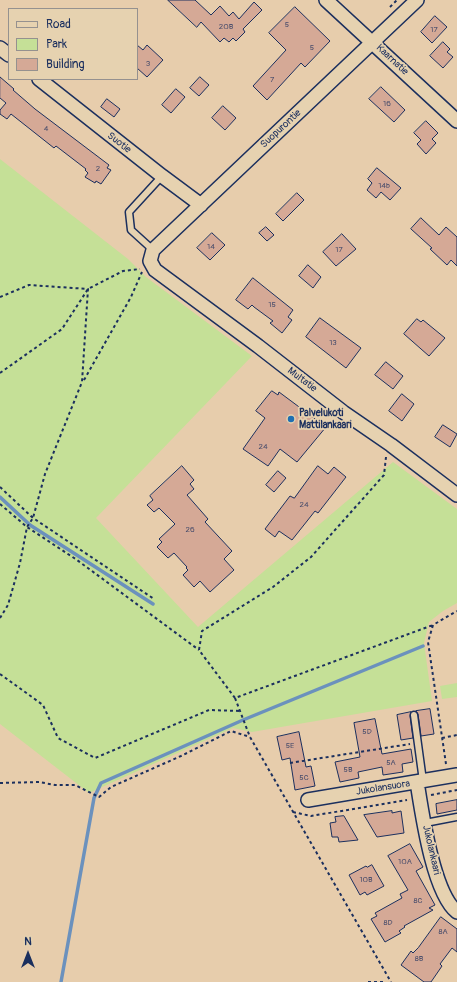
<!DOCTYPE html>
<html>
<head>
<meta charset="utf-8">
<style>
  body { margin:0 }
  #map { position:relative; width:457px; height:982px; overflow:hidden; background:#e7cdac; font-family:Pangolin,sans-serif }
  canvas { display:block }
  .legend { position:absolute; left:8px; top:8px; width:130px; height:72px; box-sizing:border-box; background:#e6d2b0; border:1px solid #95918f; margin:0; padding:5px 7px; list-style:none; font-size:12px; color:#1b2f5e }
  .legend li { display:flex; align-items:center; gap:8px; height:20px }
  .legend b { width:20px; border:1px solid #95918f }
  .north { position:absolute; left:8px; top:934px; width:40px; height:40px; -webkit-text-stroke:3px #e6d2b0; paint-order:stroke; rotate:0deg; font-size:11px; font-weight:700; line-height:16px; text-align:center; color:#1b2f5e }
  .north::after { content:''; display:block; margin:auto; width:14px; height:18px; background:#1b2f5e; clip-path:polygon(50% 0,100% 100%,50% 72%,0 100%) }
</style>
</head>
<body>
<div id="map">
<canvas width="457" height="982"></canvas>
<ul class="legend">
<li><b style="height:5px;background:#e6d2b0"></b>Road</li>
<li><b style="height:11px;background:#c5e097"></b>Park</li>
<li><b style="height:11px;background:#d5a996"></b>Building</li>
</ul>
<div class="north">N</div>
</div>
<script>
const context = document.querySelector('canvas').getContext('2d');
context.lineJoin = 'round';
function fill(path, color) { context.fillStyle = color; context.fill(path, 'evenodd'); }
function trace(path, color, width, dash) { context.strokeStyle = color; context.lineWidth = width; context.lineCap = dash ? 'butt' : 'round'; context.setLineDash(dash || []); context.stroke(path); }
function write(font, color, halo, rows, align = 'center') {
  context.font = font + ' Pangolin,sans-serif'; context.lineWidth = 3.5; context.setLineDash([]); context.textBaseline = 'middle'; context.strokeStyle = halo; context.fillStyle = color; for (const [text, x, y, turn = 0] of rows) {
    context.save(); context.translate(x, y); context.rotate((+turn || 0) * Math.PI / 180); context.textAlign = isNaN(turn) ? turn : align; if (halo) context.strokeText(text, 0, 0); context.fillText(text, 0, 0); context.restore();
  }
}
fill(new Path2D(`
  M0,159L128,259L146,277L252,356L96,518L198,627L393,462L457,509V603L443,611L429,622L424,643L432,701L252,732L233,728L89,793L0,724Z
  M457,683V697L442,699L440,686Z`), '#c5e097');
trace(new Path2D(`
  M0,497L30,525L153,604
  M61,982L94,798L101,783L243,720L423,646`), '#6b91bd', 3.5);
const building = new Path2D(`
  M168,0H195L211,15L220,6L229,16L233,12L239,19L254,2L262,10L243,29L245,32L236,41L233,38L229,42L224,38L220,42L201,22L197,27Z
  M295,7L330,41L305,67L301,63L267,100L253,86L286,50L269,33Z
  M435,16L447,27L432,43L421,32Z
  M443,42L450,49L447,52L453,57L443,68L430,56Z
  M137,45L143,50L147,45L163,60L147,77L137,68Z
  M0,77L14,89L13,90L35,109L109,165L107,168L111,170L101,184L96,181L95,183L85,177L88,173L85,170L86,169L56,146L54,148L11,114L7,119L0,114V110L6,103L0,98Z
  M200,77L209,85L199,96L190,88Z
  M381,87L405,110L394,122L369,99Z
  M176,89L185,97L171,113L162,105Z
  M107,99L120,109L114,117L101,107Z
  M223,106L236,118L225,130L212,118Z
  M426,121L438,133L432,139L436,143L426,154L417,144L421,140L414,133Z
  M377,168L401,188L390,200L381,192L376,198L367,190L372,183L368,179Z
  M297,193L304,200L283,221L276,214Z
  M421,218L439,235L446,227L457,237V266L451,260L447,265L430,249L432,248L411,229Z
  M266,227L274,235L267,241L259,233Z
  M212,233L225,245L210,260L197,248Z
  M342,234L356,249L336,266L323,252Z
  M308,265L321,277L313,288L299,276Z
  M253,278L293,310L288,317L292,320L282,333L270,323L273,321L254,307L252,305L248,309L236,300Z
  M320,318L361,348L346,368L306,337Z
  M417,319L421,322L423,320L445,338L429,356L404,334Z
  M386,362L403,376L393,389L375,375Z
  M272,391L278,395L279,392L326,427L297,462L280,449L268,466L243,449L265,418L256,411Z
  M402,394L414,404L402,421L389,411Z
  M443,425L457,434L450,447L435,437Z
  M182,466L194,480L190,484L194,489L187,495L208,519L205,522L232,551L224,559L234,570L210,592L200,581L194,587L183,575L188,570L186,568L187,567L174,553L168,558L157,547L162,542L159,539L175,524L159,508L154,512L147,505L153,500L150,496Z
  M318,466L328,474L334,467L346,477L318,513L315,511L292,540L279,531L275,537L265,529L290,496L294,498Z
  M278,471L286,478L274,492L266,485Z
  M430,709L434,734L421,736L418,714L416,711Z
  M411,712L410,716L413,738L401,740L397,715Z
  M375,719L382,754L411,749L413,762L402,764L403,772L383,775L382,767L358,772L359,778L340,782L335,762L360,757L354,723Z
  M299,732L306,767L311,766L315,786L295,790L290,758L282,760L277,737Z
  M457,800V810L437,814L436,804Z
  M392,811V813L401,811L404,833L377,837L364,815Z
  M344,816L358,840L339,842L338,837H332L330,823L336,822L335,817Z
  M410,844L423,867L416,871L435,905L429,908L433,910L404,926L405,927L399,931L401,933L385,942L371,919L377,916L375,913L402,898L400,894L408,890L388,856Z
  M372,865L384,886L367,895L365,892L360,895L349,875L366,866L367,867Z
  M441,917L457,929V952L452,948L440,964L442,966L431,982H424L401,965L411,951L413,953L418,948Z`);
fill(building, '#d5a996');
trace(building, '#1b2f5e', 1);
const lane = new Path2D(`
  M153,250L131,230L129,212L162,176
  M414,715L423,781
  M425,823L457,817`);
const street = new Path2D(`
  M326,0L457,121
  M417,0L153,250L150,261L155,270L258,346L343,412L391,445L457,495
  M0,48L9,55
  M39,79L162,176L201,205
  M417,782C422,813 433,893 457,912
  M308,800L457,775`);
trace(lane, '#1b2f5e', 9);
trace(street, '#1b2f5e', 16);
trace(new Path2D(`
  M390,7L397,0
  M0,297L29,285L88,289L82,382L45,474L33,518L27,527L20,563L8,605L0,618
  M0,373L62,329L88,289L123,271L140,269
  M84,380L131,297L142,272
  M386,457L384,475L311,557L273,587L202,631L199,650L235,698L433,625
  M0,487L33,518L154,599
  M0,504L27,527L77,560L199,650
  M0,674L43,705L58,738L95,758L209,710L240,711
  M235,698L250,737L391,982
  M442,738L457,735
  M290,763L410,744
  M446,764L428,642L433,625L457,611
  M0,783L39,782L55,785H75L99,797L111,787L181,756L231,731L250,737
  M431,795L457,790
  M293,812L311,816L407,800
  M368,982H385`), '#1b2f5e', 2, [3, 3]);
trace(lane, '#e6d2b0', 6);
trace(street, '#e6d2b0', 13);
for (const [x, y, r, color] of [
  [291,419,4,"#1f6fb2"]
]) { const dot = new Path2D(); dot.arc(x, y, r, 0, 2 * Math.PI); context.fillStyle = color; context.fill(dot); trace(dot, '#e6d2b0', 1.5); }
write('8px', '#4a4e6c', null, [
  ["5",287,25],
  ["20B",226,27],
  ["17",434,30],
  ["5",312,48],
  ["3",148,64],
  ["7",272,80],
  ["16",387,104],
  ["4",46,129],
  ["2",98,169],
  ["14b",384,186],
  ["14",211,247],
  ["17",339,250],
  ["15",272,305],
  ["13",333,343],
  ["24",263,447],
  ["24",304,505],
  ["26",190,530],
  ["5D",367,732],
  ["5E",290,746],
  ["5A",391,763],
  ["5B",348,770],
  ["5C",304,778],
  ["10A",405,862],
  ["10B",366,880],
  ["8C",418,901],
  ["8D",388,923],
  ["8A",443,932],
  ["8B",419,959]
]);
write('10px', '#1b2f5e', '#e6d2b0', [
  ["Kaarnatie",392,60,43],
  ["Suopurontie",281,129,-43],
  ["Suotie",119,143,38],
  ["Multatie",302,380,37],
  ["Jukolansuora",383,788,-9],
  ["Jukolankaari",431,850,77]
]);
write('bold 10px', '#1b2f5e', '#e6d2b0', [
  ["Palvelukoti",299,413],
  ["Mattilankaari",299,425]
], 'left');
</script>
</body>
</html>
